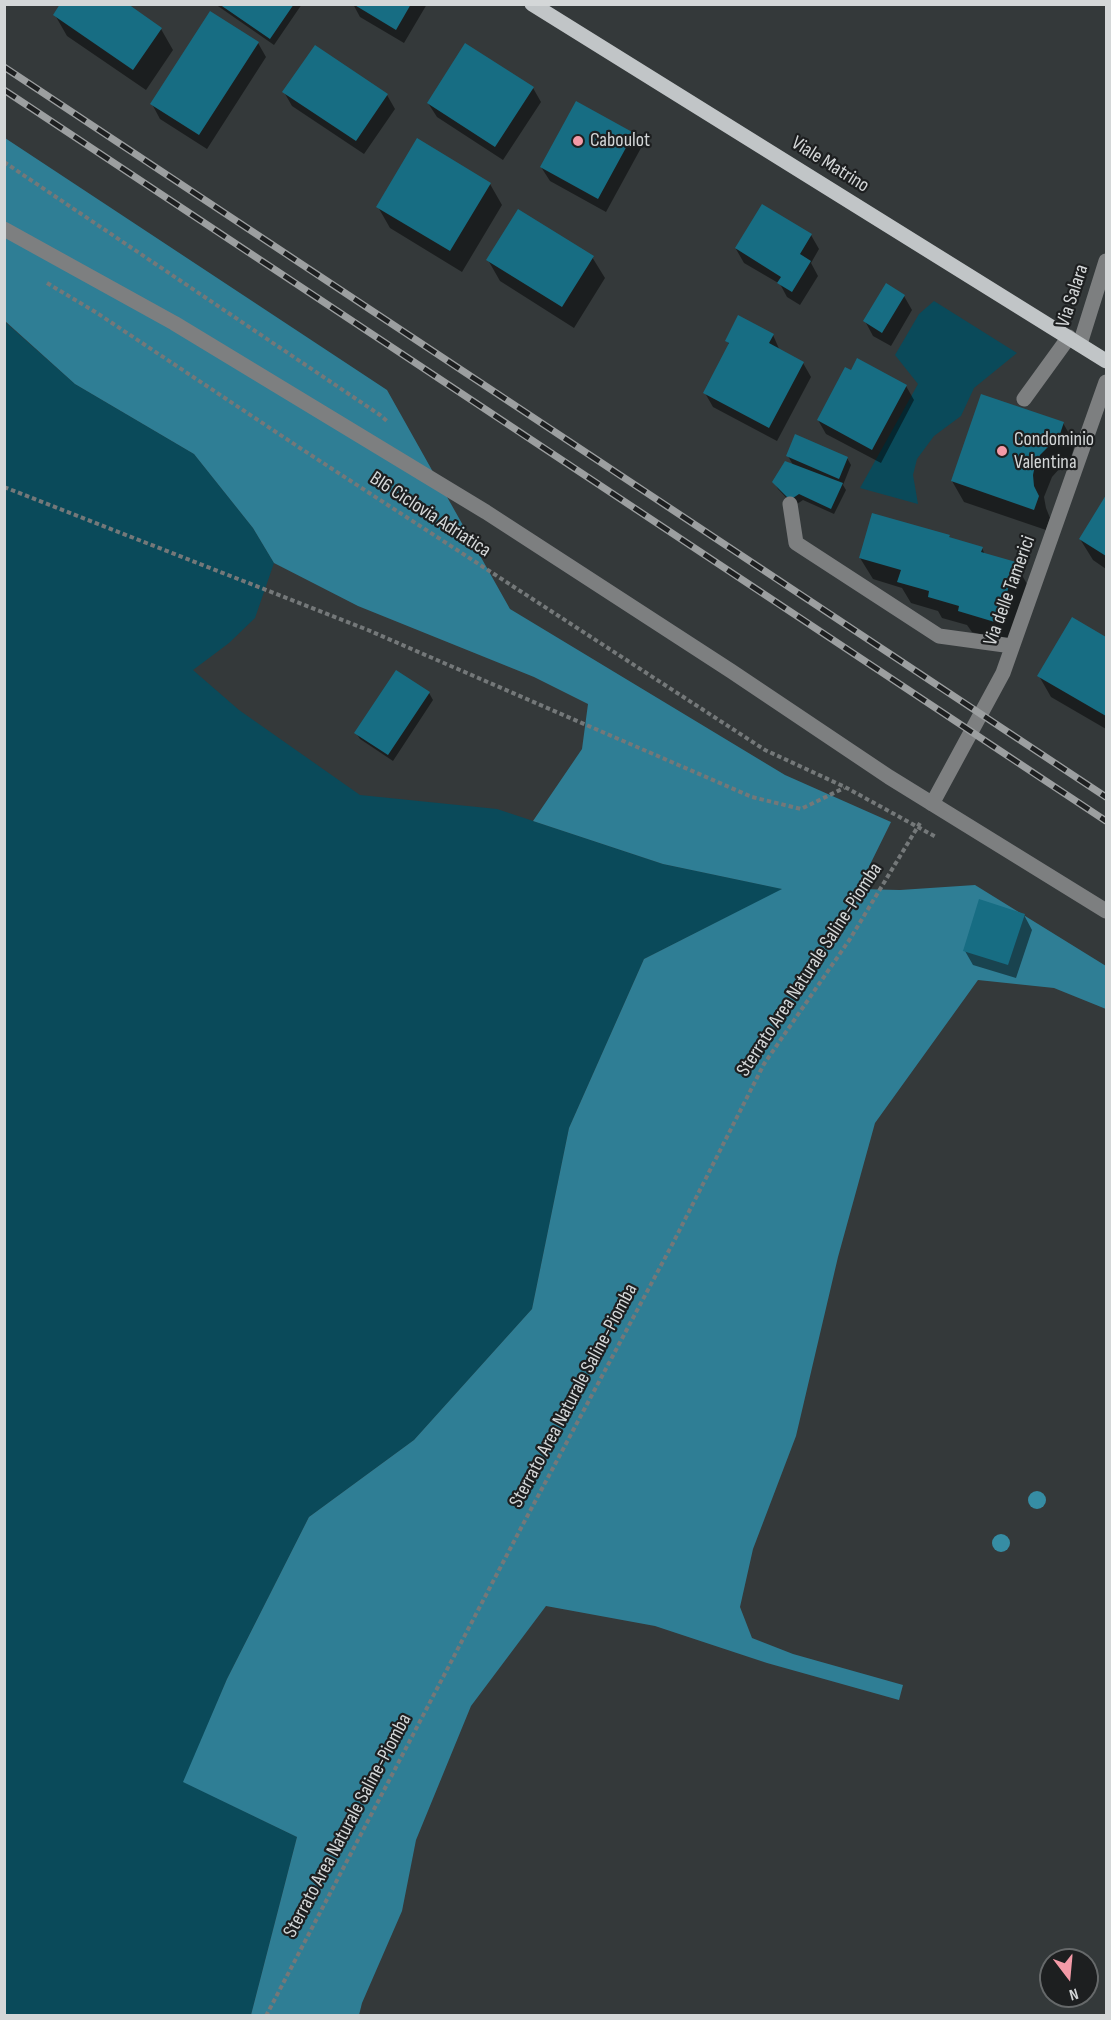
<!DOCTYPE html>
<html>
<head>
<meta charset="utf-8">
<style>
  body { margin:0 }
  #map { position:relative; width:1111px; height:2020px; overflow:hidden; background:#34393a; font-family:"Sofia Sans Condensed",sans-serif }
  canvas { display:block }
  .frame { position:absolute; inset:0; border:6px solid #d4d7d8; pointer-events:none }
  .north { position:absolute; left:1039px; top:1948px; width:60px; height:60px; box-sizing:border-box; background:#1d1f20; border:2px solid #66696a; border-radius:50%; rotate:164deg; font-size:16px; font-weight:700; line-height:24px; text-align:center; color:#d4d7d8 }
  .north::after { content:''; display:block; margin:auto; width:21px; height:27px; background:#f39aa7; clip-path:polygon(50% 0,100% 100%,50% 72%,0 100%) }
</style>
</head>
<body>
<div id="map">
<canvas width="1111" height="2020"></canvas>
<div class="frame"></div>
<div class="north">N</div>
</div>
<script>
const context = document.querySelector('canvas').getContext('2d');
context.lineJoin = 'round';
function fill(path, color) { context.fillStyle = color; context.fill(path, 'evenodd'); }
function trace(path, color, width, dash) { context.strokeStyle = color; context.lineWidth = width; context.lineCap = dash ? 'butt' : 'round'; context.setLineDash(dash || []); context.stroke(path); }
function write(font, color, halo, rows, align = 'center') {
  context.font = font + ' "Sofia Sans Condensed",sans-serif'; context.lineWidth = 4.5; context.setLineDash([]); context.textBaseline = 'middle'; context.strokeStyle = halo; context.fillStyle = color; for (const [text, x, y, turn = 0] of rows) {
    context.save(); context.translate(x, y); context.rotate((+turn || 0) * Math.PI / 180); context.textAlign = isNaN(turn) ? turn : align; if (halo) context.strokeText(text, 0, 0); context.fillText(text, 0, 0); context.restore();
  }
}
fill(new Path2D(`
  M934,301L1017,353L974,388L961,416L934,436L917,459L913,475L918,504L860,488L918,384L895,355L919,314Z
  M4,321L75,384L194,454L253,528L274,563L255,618L229,643L193,670L239,710L360,795L497,809L663,864L783,889L644,959L569,1128L532,1309L414,1440L309,1517L227,1679L184,1782L297,1837L251,2015H5Z`), '#0a4a5a');
fill(new Path2D(`
  M5,138L387,390L510,609L785,775L891,822L858,889L900,890L975,885L1106,966V1009L1054,988L978,980L875,1123L838,1257L796,1436L753,1549L740,1607L752,1638L793,1654L903,1685L899,1700L767,1663L655,1626L546,1606L471,1706L416,1840L402,1911L362,2003L359,2015H251L297,1837L183,1782L227,1679L309,1517L414,1440L532,1309L569,1128L644,959L782,889L663,864L533,821L582,749L588,704L534,677L358,606L274,563L253,528L194,454L75,384L5,321Z`), '#2f7e95');
fill(new Path2D(`
  M215,4H302L274,45Z
  M353,4H427L404,43L360,17Z
  M55,15L161,29L173,50L146,90L67,36Z
  M258,43L266,57L207,149L160,119L152,104Z
  M533,88L541,102L503,160L437,117L428,103Z
  M284,92L387,95L395,109L364,154L292,106Z
  M633,134L641,148L606,212L550,181L541,167Z
  M490,184L502,205L462,272L390,228L378,207Z
  M811,235L819,249L811,263L818,276L800,305L787,297L780,284L744,263L736,249Z
  M592,257L605,278L574,328L500,281L488,260Z
  M904,296L912,310L891,346L873,336L865,321Z
  M773,335L780,351L803,363L811,377L777,441L713,407L705,393L730,346L727,341Z
  M852,372L906,386L914,400L881,463L826,434L818,420Z
  M1063,423L1075,444L1069,464L1060,468L1052,477L1044,497L1046,508L1050,518L1046,530L964,502L952,481Z
  M788,456L847,458L851,465L843,485L846,490L834,514L803,500L794,506L778,489L774,482L793,465Z
  M1106,498V569L1093,560L1080,539Z
  M982,548L985,555L1015,563L1027,584L1010,643L972,632L967,625L942,618L938,611L911,603L902,588L873,579L860,558Z
  M1072,619L1106,639V729L1051,697L1039,676Z
  M429,693L433,700L393,761L360,739L356,733Z
  M1024,915L1032,930L1016,978L973,965L965,951Z`), '#0007');
fill(new Path2D(`
  M60,4H128L162,28L133,70L53,15Z
  M219,4H294L270,39Z
  M353,4H411L396,30Z
  M210,11L259,42L199,135L150,104Z
  M465,43L534,87L495,147L427,103Z
  M315,45L388,94L356,141L282,92Z
  M576,101L634,133L598,199L540,167Z
  M417,138L491,183L450,251L376,207Z
  M762,204L812,234L800,254L811,261L792,292L777,283L781,277L735,248Z
  M518,209L594,256L562,307L486,260Z
  M886,283L905,295L882,333L863,321Z
  M738,315L774,334L769,343L804,362L769,428L703,393L729,343L725,341Z
  M857,358L907,385L872,450L817,420L845,367L851,370Z
  M981,394L1064,422L1057,443L1048,447L1040,455L1035,465L1033,475L1034,486L1039,496L1034,510L951,481Z
  M795,434L848,457L839,479L786,456Z
  M785,461L843,483L831,509L799,494L790,500L772,482Z
  M1106,495V556L1079,539Z
  M872,513L950,535L949,537L983,547L981,552L1016,562L998,623L958,611L959,606L928,597L929,591L897,582L901,570L859,558Z
  M1072,617L1106,637V716L1037,676Z
  M396,670L430,692L388,755L354,733Z
  M979,899L1025,914L1008,965L963,951Z`), '#176d83');
trace(new Path2D(`
  M4,162L380,415L388,422
  M47,283L97,313L300,448L765,750L845,787L936,837
  M4,487L368,630L752,797L801,809L844,788
  M266,2016L521,1528L673,1243L764,1064L850,939L920,823`), '#747879', 4, [4.5, 3]);
trace(new Path2D(`
  M4,229L174,323L486,512L731,671L889,777L1106,911
  M1080,344L1106,261
  M1024,399L1069,337
  M790,504L796,543L939,636L1012,646
  M932,804L1003,673L1106,382`), '#7d7f80', 15);
trace(new Path2D(`
  M532,4L1106,361`), '#c1c5c7', 15);
const rail = new Path2D(`
  M4,67L1106,797
  M4,90L1106,821`);
trace(rail, '#9c9fa0', 7);
trace(rail, '#1d1f20', 4.5, [14]);
context.fillStyle = '#368da4';
for (const [x, y] of [
  [1037,1500],
  [1001,1543]
]) { context.beginPath(); context.arc(x, y, 9, 0, 2 * Math.PI); context.fill(); }
for (const [x, y, r, color] of [
  [578,141,6,"#f39aa7"],
  [1002,451,6,"#f39aa7"]
]) { const dot = new Path2D(); dot.arc(x, y, r, 0, 2 * Math.PI); context.fillStyle = color; context.fill(dot); trace(dot, '#1d1f20', 2); }
write('20px', '#d4d7d8', '#1d1f20', [
  ["Caboulot",590,141],
  ["Condominio",1014,440],
  ["Valentina",1014,463]
], 'left');
write('20px', '#d4d7d8', '#1d1f20', [
  ["Viale Matrino",830,165,32],
  ["Via Salara",1073,296,-72],
  ["BI6 Ciclovia Adriatica",430,515,33],
  ["Via delle Tamerici",1010,591,-70],
  ["Sterrato Area Naturale Saline-Piomba",810,970,-57],
  ["Sterrato Area Naturale Saline-Piomba",574,1396,-62],
  ["Sterrato Area Naturale Saline-Piomba",348,1826,-62]
]);
</script>
</body>
</html>
